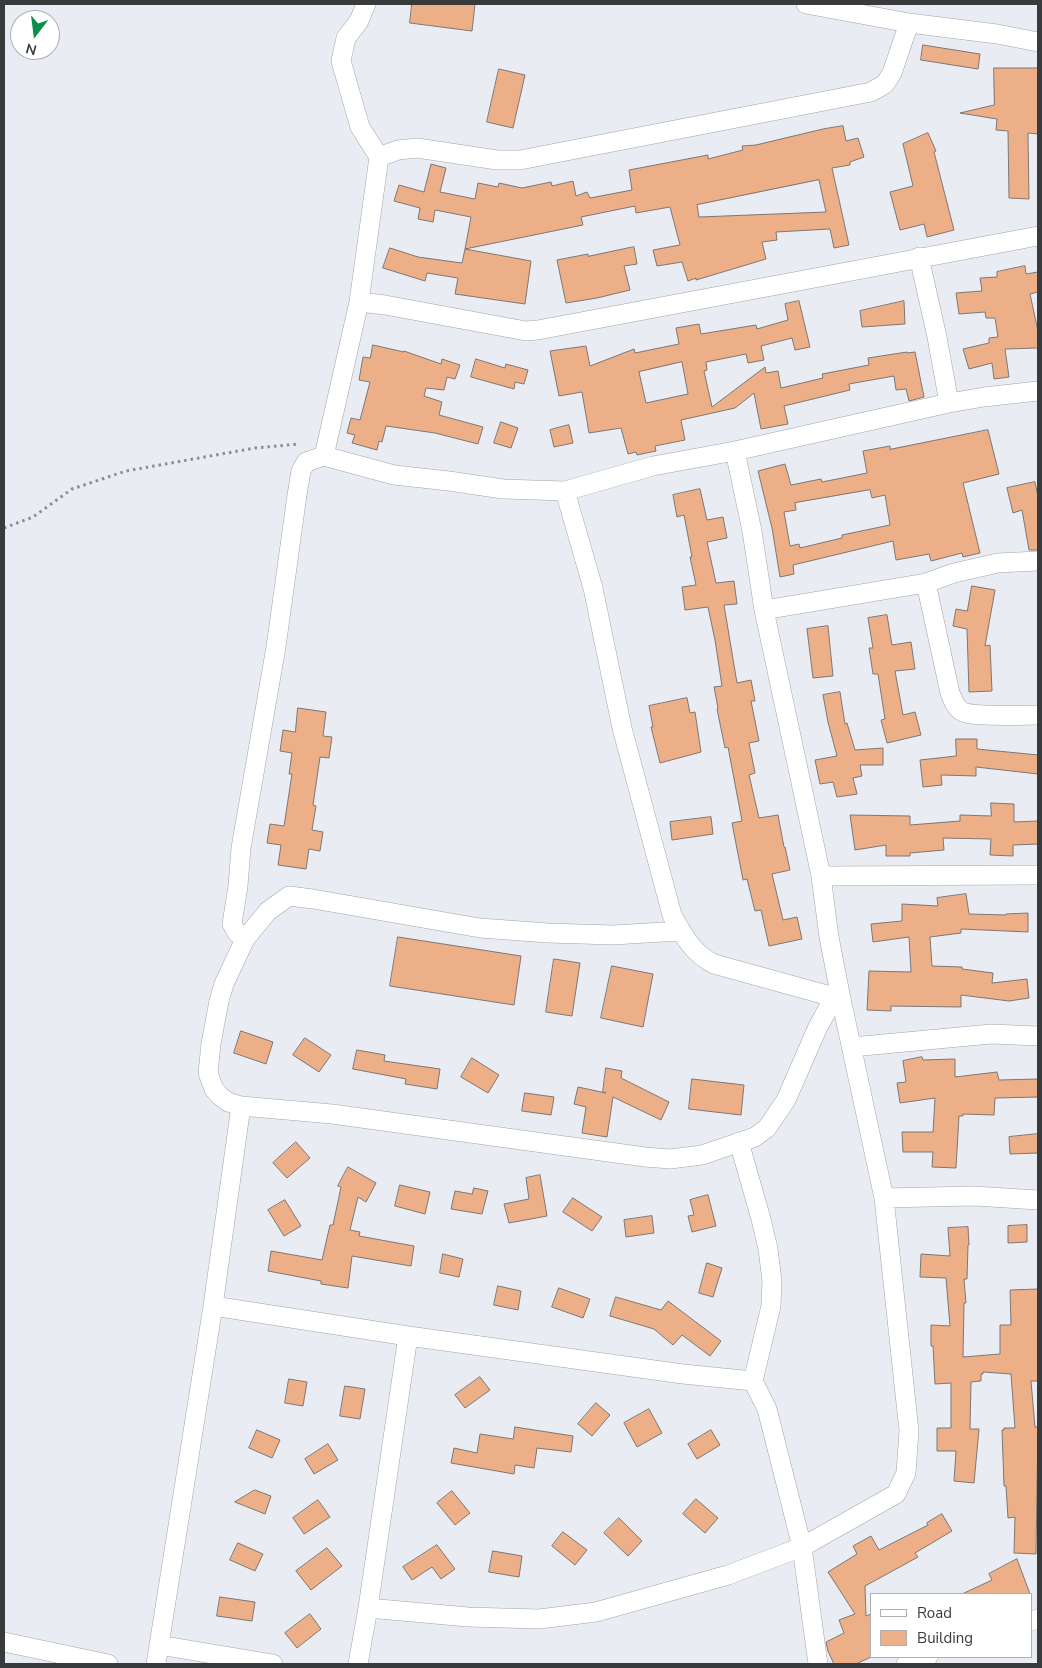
<!DOCTYPE html>
<html>
<head>
<meta charset="utf-8">
<style>
  body { margin:0 }
  #map { position:relative; width:1042px; height:1668px; overflow:hidden; background:#eaecf3; font-family:"Nunito Sans",sans-serif }
  canvas { display:block }
  .frame { position:absolute; inset:0; border:5px solid #393a3c; pointer-events:none }
  .legend { position:absolute; left:870px; top:1593px; width:162px; height:65px; box-sizing:border-box; background:#fff; border:1px solid #b0b0b1; margin:0; padding:6px 9px; list-style:none; font-size:15px; color:#393a3c }
  .legend li { display:flex; align-items:center; gap:10px; height:25px }
  .legend b { width:25px; border:1px solid #b0b0b1 }
  .north { position:absolute; left:10px; top:10px; width:50px; height:50px; box-sizing:border-box; background:#fff; border:1px solid #b0b0b1; border-radius:50%; rotate:195deg; font-size:14px; font-weight:700; line-height:20px; text-align:center; color:#393a3c }
  .north::after { content:''; display:block; margin:auto; width:18px; height:22px; background:#0b8e4b; clip-path:polygon(50% 0,100% 100%,50% 72%,0 100%) }
</style>
</head>
<body>
<div id="map">
<canvas width="1042" height="1668"></canvas>
<div class="frame"></div>
<ul class="legend">
<li><b style="height:6px;background:#fff"></b>Road</li>
<li><b style="height:14px;background:#ecaf88"></b>Building</li>
</ul>
<div class="north">N</div>
</div>
<script>
const context = document.querySelector('canvas').getContext('2d');
context.lineJoin = 'round';
function fill(path, color) { context.fillStyle = color; context.fill(path, 'evenodd'); }
function trace(path, color, width, dash) { context.strokeStyle = color; context.lineWidth = width; context.lineCap = dash ? 'butt' : 'round'; context.setLineDash(dash || []); context.stroke(path); }
const building = new Path2D(`
  M412,4H475L472,31L410,23Z
  M923,45L980,54L978,69L921,60Z
  M994,68H1038V134L1028,133L1029,199L1009,198L1008,131L996,130L997,119L960,113L994,105Z
  M499,69L525,75L513,128L487,122Z
  M843,126L846,141L858,138L864,157L850,162V165L832,168L849,245L834,248L830,229L776,232L777,240L762,242L766,259L696,280V278L688,281L682,262L657,266L653,250L680,245L670,207L636,213L635,206L581,217L583,225L465,249L471,217L435,210L433,222L418,219L420,208L394,201L399,185L424,192L431,164L446,168L440,192L475,199L478,183L498,187L499,183L522,188L551,182L552,186L573,181L576,196L587,192L590,198L632,190L629,170L708,155V159L743,150L742,146L756,145L823,129ZM819,180L826,212L699,217L697,205Z
  M928,133L936,151L934,152L954,230L927,237L924,224L900,230L890,192L913,186L903,144Z
  M634,247L637,264L624,266L630,290L597,298L566,303L557,260L588,254V256Z
  M390,248L418,257L462,263L465,249L531,261L525,304L455,294L458,278L427,273L425,281L383,268Z
  M1025,266L1026,274L1038,272V292L1030,294L1038,331V348L1005,349L1009,377L994,379L992,363L969,369L963,349L989,343V338L998,337L995,318H986L985,312L959,314L956,293L982,291L980,278L997,277V272Z
  M799,301L810,347L795,350L792,338L761,346L764,360L748,363L746,354L706,362L707,370L704,371L712,407L765,367L766,373L778,371L781,388L823,378L822,374L869,365L868,358L907,352V353L915,352L924,397L909,401L906,389L896,390L894,376L849,384L850,390L784,406L788,424L761,429L754,393L735,408L681,420L685,440L655,446L656,451L637,455L636,452L628,454L621,428L589,433L582,392L559,396L550,351L586,346L590,366L634,349L635,353L679,344L676,328L699,324L701,334L756,325L757,329L788,320L785,304ZM682,362L688,394L646,403L639,372Z
  M904,301L905,324L862,327L860,311Z
  M373,345L404,352V351L441,364L442,359L460,365L455,379L447,377L444,390L426,388L424,396L442,402L439,415L483,427L478,444L435,433L386,426L382,442L379,441L377,450L352,443L355,435L347,433L351,418L360,420L370,382L359,380L363,357L370,358Z
  M476,359L505,368L506,364L528,370L524,384L515,382L514,389L471,377Z
  M501,422L518,428L511,448L494,443Z
  M569,425L573,443L554,447L550,430Z
  M988,430L999,474L963,483L980,553L963,557L962,553L931,561L929,554L896,560L893,541L793,565L794,574L780,577L772,528L758,471L785,464L791,485L821,479L822,482L867,473L863,451L890,446V449ZM870,490L872,498L885,495L890,525L842,535V538L800,548L799,544L790,546L784,512L796,510L795,503Z
  M1035,482L1038,497V550H1029L1022,510L1013,513L1007,488Z
  M700,489L707,520L723,517L727,538L707,542L716,583L734,581L737,604L724,605L737,683L751,680L755,701H751L759,741L749,743L755,773L749,775L759,818L778,815L784,847H785L790,870L772,874L783,920L797,917L802,939L769,946L761,910L755,911L747,879L743,880L732,823L742,821L728,747L725,748L717,709L718,708L714,687L722,686L715,640L708,607L685,610L682,587L696,585L690,557H692L684,515L677,517L673,495Z
  M972,586L995,590L985,646L990,645L992,691L969,692L967,629L953,626L956,609L967,611Z
  M887,615L892,645L911,642L915,669L895,671L903,715L915,712L921,735L887,743L881,720L885,719L878,674H873L869,648H873L868,618Z
  M828,626L833,676L813,678L807,629Z
  M840,692L845,724L847,723L855,750L883,748V765H860L862,776L853,778L857,794L837,797L833,782L820,784L815,760L837,756L828,722L823,695Z
  M687,698L690,713L695,712L701,752L660,763L651,727H653L649,706Z
  M298,708L326,712L323,736L332,737L329,758L320,757L313,805L316,806L312,830L323,832L320,851L309,849L306,869L278,865L281,845L267,843L270,824L284,826L292,774H289L292,753L280,751L283,730L295,732Z
  M956,739H977V749L1038,755V774L976,767V776L941,775L942,785L923,787L920,760L956,756Z
  M991,803L1014,804V822L1038,821V844L1013,845V856L990,855L991,839L943,838L944,850L910,853V856H886V845L855,850L850,815L910,816V825L960,821V815L991,816Z
  M711,817L713,834L672,840L670,822Z
  M966,894L969,914L1006,915V914L1028,913V932L961,929V933L930,937L932,966L962,967V969L993,973L992,983L1027,979L1029,998L1009,1001L961,995V1007L891,1006V1011L867,1010L869,971L911,972L909,937L873,942L871,924L902,921V904L938,906L937,898Z
  M398,937L521,956L514,1005L390,986Z
  M554,959L580,963L572,1016L546,1012Z
  M612,966L653,974L643,1027L601,1018Z
  M241,1031L273,1042L266,1064L234,1053Z
  M305,1038L331,1055L319,1072L293,1055Z
  M357,1050L385,1055L384,1061L440,1069L437,1089L405,1084L406,1079L353,1069Z
  M922,1057L923,1060L955,1059V1077L997,1072L999,1080L1038,1079V1097L995,1098L994,1115L963,1114V1116H959L956,1168L932,1167L933,1152H903L902,1132H933L935,1098L900,1103L897,1083L906,1082L903,1061Z
  M472,1058L499,1075L488,1093L461,1077Z
  M606,1068L622,1071L621,1078L669,1102L661,1120L613,1097L607,1137L582,1133L586,1107L574,1104L578,1087L606,1093L603,1092Z
  M692,1079L744,1085L741,1115L689,1109Z
  M525,1093L554,1097L551,1115L522,1111Z
  M1038,1134V1153L1010,1154L1009,1137Z
  M296,1142L310,1158L287,1178L273,1163Z
  M348,1167L376,1183L366,1202L358,1197L350,1230L360,1232L359,1236L414,1246L411,1266L352,1256L348,1288L321,1284V1281L268,1271L271,1251L322,1260L330,1225H333L341,1187L338,1186Z
  M540,1175L547,1216L509,1223L504,1204L529,1199L526,1178Z
  M400,1185L430,1192L425,1214L395,1206Z
  M474,1188L488,1191L482,1214L451,1209L455,1191L472,1194Z
  M708,1195L716,1226L692,1232L688,1216L694,1215L690,1200Z
  M573,1198L602,1217L592,1231L563,1212Z
  M285,1200L301,1226L284,1236L268,1210Z
  M652,1216L654,1233L626,1237L624,1220Z
  M1027,1225V1242L1008,1243V1226Z
  M968,1227L969,1245H968L967,1279H964L966,1303H964L963,1357L1000,1354V1325H1011L1010,1290L1038,1289V1381H1031L1035,1427H1038L1036,1554L1014,1553L1015,1517L1008,1518L1006,1486H1004L1002,1430H1004V1428H1015L1011,1374L983,1372V1374H981V1381L971,1382L970,1429H979L974,1483L954,1481L956,1451H937V1428H951V1383L935,1384L933,1346H931V1325L950,1326L946,1278L920,1277L921,1254L950,1256L948,1228Z
  M443,1254L463,1259L459,1277L440,1273Z
  M707,1263L722,1268L713,1297L699,1293Z
  M498,1286L521,1291L518,1310L494,1305Z
  M559,1288L590,1299L583,1318L552,1307Z
  M616,1297L661,1310L668,1301L721,1341L710,1356L682,1335L673,1345L654,1329L610,1316Z
  M480,1377L490,1390L465,1408L455,1395Z
  M289,1379L307,1382L303,1406L285,1403Z
  M345,1386L365,1389L360,1419L340,1416Z
  M596,1403L610,1415L592,1436L578,1424Z
  M649,1409L662,1433L637,1447L624,1423Z
  M515,1427L573,1436L571,1452L537,1448L534,1468L515,1465L514,1474L451,1463L454,1448L477,1453L480,1434L513,1439Z
  M257,1430L280,1440L272,1458L249,1448Z
  M711,1430L720,1445L697,1459L688,1444Z
  M328,1444L338,1460L314,1474L305,1459Z
  M255,1490L271,1496L265,1514L235,1502Z
  M452,1491L470,1513L455,1525L437,1503Z
  M696,1499L718,1518L705,1533L683,1514Z
  M318,1500L330,1517L304,1534L293,1518Z
  M942,1514L952,1531L915,1553L918,1557L865,1586L866,1616L871,1614V1657L856,1664H834L828,1651L826,1642L844,1633L839,1620L855,1614L828,1572L857,1554L853,1546L871,1536L879,1550L928,1525L927,1523Z
  M619,1518L642,1541L628,1556L604,1533Z
  M563,1532L587,1550L575,1565L552,1546Z
  M238,1543L263,1554L255,1571L230,1560Z
  M437,1545L455,1569L441,1579L432,1567L412,1580L403,1567Z
  M327,1548L342,1566L311,1590L296,1571Z
  M493,1551L522,1556L519,1577L489,1572Z
  M1017,1559L1030,1594H962L992,1580L989,1574Z
  M220,1597L255,1602L252,1621L217,1616Z
  M310,1614L321,1629L297,1648L285,1633Z`);
fill(building, '#ecaf88');
trace(building, '#7d7773', 1);
const minor = new Path2D(`
  M806,4L909,23L997,34L1038,42
  M379,157L398,150L417,148L497,160H520L871,92L885,84L892,73L909,23
  M919,257L937,337L949,403
  M359,302L385,305L526,331L538,330L1038,236
  M324,456L359,302L379,157L360,127L341,61L346,38L359,21L366,4
  M565,491L593,588L622,728L672,915C683,935 693,954 714,964L841,999
  M926,583L950,693C953,700 956,709 963,712C974,717 1023,715 1038,715
  M764,610L926,583L954,573L998,563L1038,561
  M821,876L1038,875
  M680,931L613,935L548,933L480,928L313,899L289,896L268,911L245,939L224,984L219,1001L211,1044L208,1073L214,1089L220,1096L228,1102L241,1106L332,1114L645,1157L670,1159L702,1155L755,1137L767,1128L786,1100L817,1029L834,997
  M245,939L237,933L232,924L238,886L241,848L276,647L297,495L301,471L306,462L324,456L394,475L449,481L503,489L565,491L653,466L735,451L949,403L984,397L1038,391
  M852,1047L991,1034L1038,1036
  M739,1142L761,1219L768,1249L772,1281L771,1306L753,1381L767,1409L802,1547L818,1664
  M884,1198L974,1196L1038,1200
  M213,1306L408,1336L683,1374L753,1381
  M368,1608L468,1617L539,1619L596,1612L728,1575L802,1547L896,1494L906,1473L909,1431L884,1198L841,999L829,937L821,876L764,610L752,531L735,451
  M1031,1621L1038,1619
  M4,1642L108,1664
  M159,1645L273,1664
  M156,1664L213,1306L241,1106
  M358,1664L368,1608L408,1336
  M906,1664L928,1657`);
trace(minor, '#a2a4aa', 20);
trace(new Path2D(`
  M4,528L33,517L72,489L126,471L255,448L299,444`), '#8d8e92', 3, [2.5, 4]);
trace(minor, '#fff', 19);
</script>
</body>
</html>
